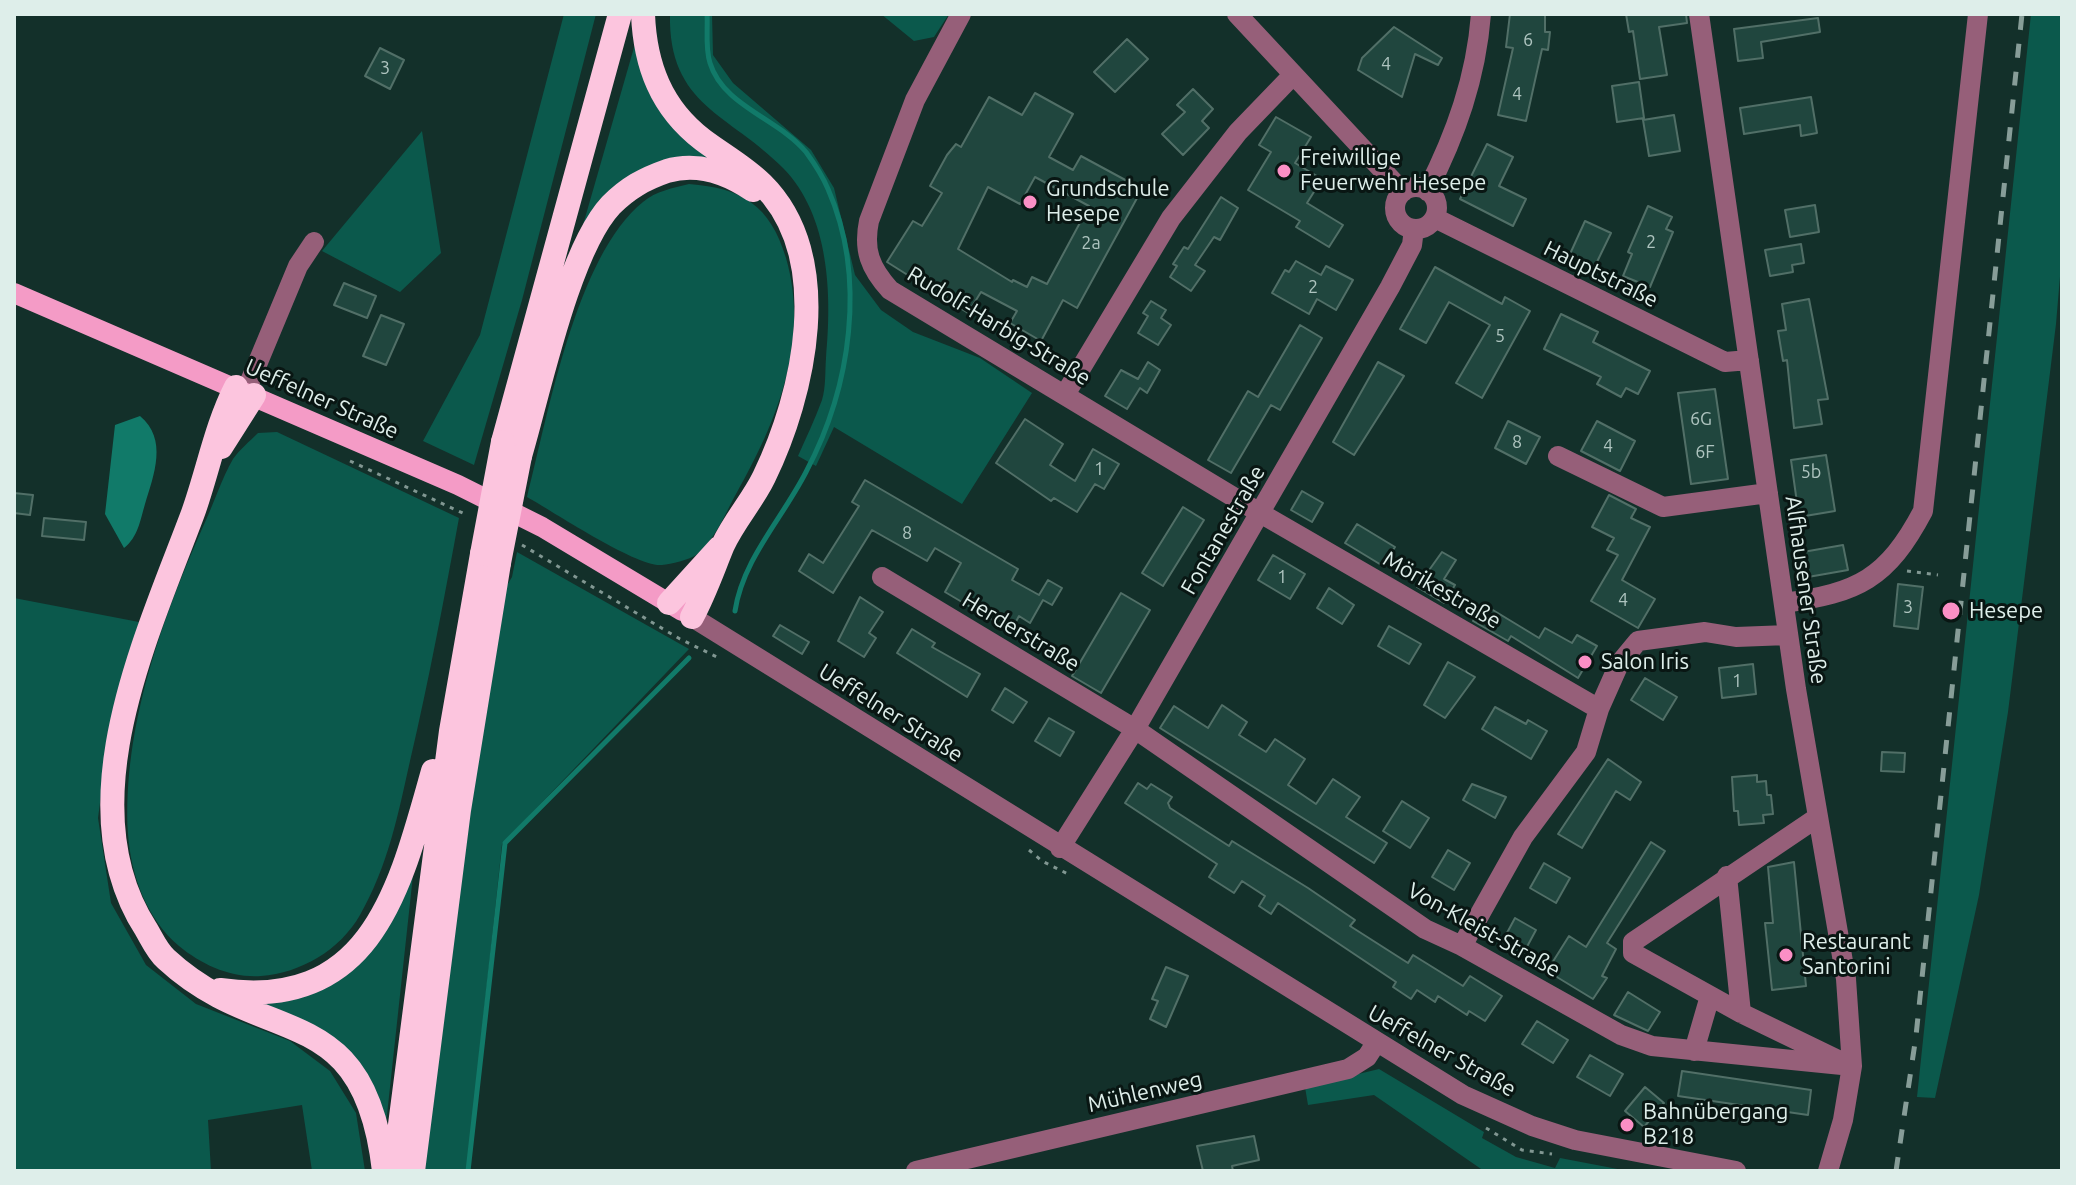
<!DOCTYPE html>
<html>
<head>
<meta charset="utf-8">
<style>
  body { margin:0 }
  #map { position:relative; width:2076px; height:1185px; overflow:hidden; background:#13302a; font-family:Ubuntu,sans-serif }
  canvas { display:block }
  .frame { position:absolute; inset:0; border:16px solid #deeeea; pointer-events:none }
</style>
</head>
<body>
<div id="map">
<canvas width="2076" height="1185"></canvas>
<div class="frame"></div>
</div>
<script>
const context = document.querySelector('canvas').getContext('2d');
context.lineJoin = 'round';
function fill(path, color) { context.fillStyle = color; context.fill(path, 'evenodd'); }
function trace(path, color, width, dash) { context.strokeStyle = color; context.lineWidth = width; context.lineCap = dash ? 'butt' : 'round'; context.setLineDash(dash || []); context.stroke(path); }
function write(font, color, halo, rows, align = 'center') {
  context.font = font + ' Ubuntu,sans-serif'; context.lineWidth = 6; context.setLineDash([]); context.textBaseline = 'middle'; context.strokeStyle = halo; context.fillStyle = color; for (const [text, x, y, turn = 0] of rows) {
    context.save(); context.translate(x, y); context.rotate((+turn || 0) * Math.PI / 180); context.textAlign = isNaN(turn) ? turn : align; if (halo) context.strokeText(text, 0, 0); context.fillText(text, 0, 0); context.restore();
  }
}
fill(new Path2D(`
  M564,14H596L522,300L474,465L423,441L480,335Z
  M670,14H712L713,55L733,83L811,150L834,188L855,275L881,310L913,332L980,358L1032,393L962,504L834,427L816,466L798,456C806,438 815,419 822,400C826,387 825,371 826,358C832,295 830,216 783,168C730,114 668,106 670,14Z
  M881,14H949L934,37L914,41Z
  M2031,14H2062V253L2056,324L2008,712L1979,895L1935,1098L1917,1097Z
  M635,44L724,165L707,160L583,225Z
  M422,131L441,253L400,292L322,251Z
  M689,184C742,188 770,205 786,258C810,341 777,422 736,494C725,514 715,540 696,555C689,560 671,564 662,565C638,568 552,511 527,497C548,415 576,256 643,202C656,191 673,188 689,184Z
  M277,432L459,518C444,599 429,680 410,761C398,815 388,866 360,915C340,950 301,973 261,976C231,978 202,965 179,946C147,919 131,876 128,834C122,727 163,616 206,520C215,500 222,478 233,459C239,450 250,441 258,433Z
  M517,552L689,649L502,844L467,1171H424L443,979L506,587L512,577Z
  M14,598L139,622L109,734L98,818L111,903L146,965L196,1004L290,1041L330,1071L356,1113L365,1171H312L302,1105L208,1120L211,1171H14Z
  M414,866L386,1124L377,1093L347,1051L244,1002L289,1001L326,987Z
  M1379,1069L1484,1132L1482,1138L1516,1157L1555,1168L1560,1158L1628,1171H1484L1374,1095L1308,1105L1305,1087Z`), '#0b594c');
fill(new Path2D(`
  M140,416C168,439 154,475 145,504C140,521 138,537 124,548L105,514L115,425Z`), '#117a69');
trace(new Path2D(`
  M707,14C708,29 705,48 710,63C723,106 779,119 806,152C814,163 823,177 828,189C867,278 851,387 806,472C782,519 743,559 735,611
  M468,1171L505,843L689,658`), '#117a69', 5);
const building = new Path2D(`
  M1510,14H1545V32H1550L1548,50L1542,49L1526,121L1498,115L1513,48L1506,47Z
  M1626,14H1686L1687,23L1659,27L1667,75L1640,79L1633,31L1629,32Z
  M1818,18L1820,32L1761,42L1763,58L1738,61L1734,29Z
  M1394,27L1442,58L1438,65L1415,54L1402,97L1358,70L1362,58Z
  M1127,39L1148,59L1115,92L1094,72Z
  M380,48L404,60L390,89L365,76Z
  M1639,82L1644,118L1617,122L1612,86Z
  M1193,89L1213,109L1202,121L1209,128L1183,155L1162,134L1185,112L1177,105Z
  M1035,93L1073,114L1049,157L1073,170L1081,156L1142,189L1077,308L1063,300L1041,341L1010,323L1017,311L981,292L968,313L887,262L913,221L922,226L942,193L930,186L947,155L956,144L961,147L989,97L1022,115ZM1035,177L1089,206L1047,284L1032,277L1027,287L1013,280L1012,282L958,249L988,187L1020,204Z
  M1811,97L1817,133L1801,136L1800,125L1744,134L1740,108Z
  M1674,115L1680,151L1649,156L1643,120Z
  M1276,117L1311,137L1295,163L1322,179L1307,203L1343,225L1329,247L1296,227L1300,221L1248,190L1271,152L1259,145Z
  M1487,144L1513,157L1499,186L1526,199L1513,226L1460,199Z
  M1221,197L1238,208L1220,240L1214,237L1195,265L1205,271L1191,291L1170,277L1177,266L1173,264L1184,247L1188,249Z
  M1815,205L1819,232L1790,237L1785,210Z
  M1648,206L1672,217L1666,229L1673,232L1650,287L1623,276L1632,254L1628,252Z
  M1585,221L1611,233L1595,266L1570,254Z
  M1801,244L1804,263L1792,265L1793,272L1770,276L1765,250Z
  M1296,261L1321,275L1326,266L1353,280L1336,310L1317,299L1309,314L1272,293L1285,270L1289,272Z
  M1435,267L1502,304L1505,297L1530,311L1482,398L1456,383L1490,325L1449,302L1426,343L1400,329Z
  M344,283L376,296L367,318L334,305Z
  M1809,299L1828,399L1818,400L1822,424L1794,428L1787,360L1783,361L1778,331L1786,330L1782,304Z
  M1151,301L1166,310L1161,318L1171,325L1158,345L1138,333L1148,316L1143,313Z
  M1561,314L1598,332L1593,342L1650,371L1638,394L1626,388L1621,397L1597,384L1601,377L1544,349Z
  M381,315L404,324L386,365L363,356Z
  M1300,325L1322,338L1280,410L1271,405L1231,473L1208,460L1248,391L1258,397Z
  M1148,362L1160,370L1147,393L1140,388L1127,409L1105,396L1121,370L1138,379Z
  M1378,362L1404,376L1354,455L1333,442Z
  M1715,389L1728,479L1691,484L1678,393Z
  M1025,419L1063,444L1050,465L1075,481L1093,449L1119,464L1104,489L1095,484L1077,512L1054,498L1051,501L996,463Z
  M1508,421L1540,437L1526,464L1495,448Z
  M1597,421L1635,441L1620,471L1581,451Z
  M1826,455L1835,511L1799,517L1791,460Z
  M865,480L1018,569L1012,580L1039,595L1048,580L1062,588L1052,605L1043,600L1030,623L1019,616L1011,631L945,592L961,563L935,548L927,561L872,530L833,593L799,571L809,554L823,563L859,506L852,502Z
  M1302,491L1323,503L1312,522L1291,510Z
  M14,493L33,495L30,515L14,513Z
  M1609,495L1636,509L1631,518L1650,527L1622,580L1655,599L1638,628L1591,601L1618,555L1607,550L1614,538L1592,527Z
  M1183,507L1204,520L1163,586L1142,573Z
  M44,518L86,522L84,540L42,536Z
  M1357,524L1395,547L1383,566L1345,543Z
  M1843,545L1848,570L1808,577L1803,552Z
  M1442,552L1456,560L1444,579L1455,585L1444,603L1417,587Z
  M1273,555L1305,574L1290,599L1258,580Z
  M1898,584L1923,587L1918,629L1894,626Z
  M1329,588L1354,605L1342,624L1317,608Z
  M1121,593L1150,610L1101,693L1072,676Z
  M860,597L883,612L869,633L876,638L864,657L838,641Z
  M1483,604L1539,638L1545,628L1572,643L1577,635L1597,646L1578,678L1511,636L1508,641L1473,621Z
  M780,625L809,642L802,654L773,636Z
  M1389,626L1421,644L1409,664L1378,646Z
  M912,629L935,643L932,647L980,674L967,697L897,653Z
  M1448,662L1475,677L1445,718L1424,705Z
  M1753,664L1756,694L1722,698L1719,668Z
  M1645,678L1677,697L1663,720L1631,700Z
  M1005,688L1027,702L1013,723L992,710Z
  M1222,705L1247,722L1239,735L1266,752L1275,739L1305,759L1288,785L1316,804L1333,779L1360,797L1346,817L1387,843L1374,863L1160,728L1174,706L1208,728Z
  M1495,707L1526,724L1528,720L1547,731L1531,759L1482,729Z
  M1049,718L1074,732L1060,756L1035,741Z
  M1882,752L1905,753L1904,772L1881,771Z
  M1608,759L1641,782L1630,800L1616,791L1582,848L1558,834Z
  M1757,775V782L1766,781L1767,795H1771L1773,814L1763,815L1764,823L1739,825L1738,811H1734L1732,777Z
  M1138,783L1147,789L1151,784L1172,797L1168,803L1170,808L1229,846L1232,841L1308,888L1355,920L1350,926L1408,963L1413,955L1463,986L1470,976L1502,996L1485,1021L1469,1011L1467,1015L1438,996L1435,1002L1417,990L1411,999L1393,987L1396,982L1278,903L1271,914L1259,906L1265,896L1242,881L1234,893L1209,877L1217,864L1125,803Z
  M1472,784L1506,797L1495,818L1463,800Z
  M1402,801L1429,818L1410,848L1383,831Z
  M1651,842L1665,851L1607,943L1616,949L1602,976L1607,978L1593,999L1547,971L1569,936L1586,947Z
  M1448,850L1470,863L1454,890L1432,877Z
  M1794,862L1806,986L1772,990L1765,923H1773L1768,867Z
  M1544,863L1570,878L1556,903L1530,888Z
  M1515,918L1536,930L1522,956L1501,944Z
  M1166,967L1188,976L1166,1027L1150,1019L1158,1001L1152,999Z
  M1628,992L1660,1012L1648,1031L1614,1015Z
  M1537,1021L1568,1040L1553,1063L1522,1044Z
  M1590,1055L1623,1074L1610,1096L1577,1077Z
  M1682,1071L1811,1090L1808,1115L1678,1096Z
  M1645,1087L1664,1103L1644,1127L1625,1111Z
  M1254,1136L1259,1160L1232,1166L1233,1171H1203L1197,1146Z`);
fill(building, '#20463e');
trace(building, '#516f67', 2);
trace(new Path2D(`
  M350,461L467,515
  M522,545L680,639L717,657
  M1907,571L1938,575
  M1029,850L1042,861L1070,875
  M1486,1128L1522,1150L1552,1154`), '#819792', 3, [4, 6]);
trace(new Path2D(`
  M961,14L915,100L869,221C863,250 870,268 890,290L1260,513L1599,709
  M1237,14L1403,192
  M1699,14L1796,689L1846,979L1852,1066L1843,1120L1828,1171
  M1395 208a21 21 0 1 1 42 0a21 21 0 1 1-42 0Z
  M1427,191C1456,134 1476,78 1481,14
  M1435,218L1725,362L1749,360
  M246,391L298,266L314,242
  M1066,393L1171,218L1238,132L1293,75
  M1558,456L1663,507L1768,493
  M882,577L1135,729L1425,929L1462,946L1621,1035L1652,1046L1852,1066
  M1784,603C1858,593 1887,579 1923,511L1978,14
  M692,617L1463,1095L1532,1126L1575,1140L1736,1171
  M1818,817L1633,942V953L1741,1013L1838,1060
  M1060,848L1135,729L1390,287L1412,245L1414,229
  M1727,876L1741,1013
  M1462,946L1523,837L1586,752L1599,709L1619,664L1638,641L1705,632L1736,637L1788,635
  M1694,1051L1710,996
  M916,1171L1348,1069L1367,1057L1376,1043`), '#965f79', 20);
trace(new Path2D(`
  M14,293L458,485L542,527L682,611`), '#f49bc6', 20);
trace(new Path2D(`
  M643,14C645,65 661,108 703,140C723,155 745,167 762,184C836,257 804,395 764,477C753,500 734,521 723,545C713,569 705,593 692,617
  M236,387C216,426 208,471 193,513C147,636 66,805 146,929C152,939 157,951 166,959C264,1050 364,995 384,1171
  M503,442L620,14
  M221,447L254,395
  M520,456C539,392 568,251 611,205C628,188 644,179 667,171C697,162 728,173 753,190
  M669,603L719,548
  M220,990C372,1012 400,888 433,771
  M394,1171L451,731L482,554
  M413,1171L459,810L499,563`), '#fcc5de', 24);
trace(new Path2D(`
  M1896,1171L1916,1036L2022,14`), '#879d98', 5, [14, 14]);
trace(new Path2D(`
  M482,554L503,442
  M499,563L520,456`), '#fcc5de', 24);
for (const [x, y, r, color] of [
  [1284,171,8,"#fb8fc5"],
  [1030,202,8,"#fb8fc5"],
  [1951,611,10,"#fb8fc5"],
  [1585,662,8,"#fb8fc5"],
  [1786,955,8,"#fb8fc5"],
  [1627,1125,8,"#fb8fc5"]
]) { const dot = new Path2D(); dot.arc(x, y, r, 0, 2 * Math.PI); context.fillStyle = color; context.fill(dot); trace(dot, '#091613', 3); }
write('18px', '#aec4bf', null, [
  ["6",1528,40],
  ["4",1386,64],
  ["3",385,68],
  ["4",1517,94],
  ["2",1651,242],
  ["2a",1091,243],
  ["2",1313,287],
  ["5",1500,336],
  ["6G",1701,419],
  ["8",1517,442],
  ["4",1608,446],
  ["6F",1705,452],
  ["1",1099,469],
  ["5b",1811,472],
  ["8",907,533],
  ["1",1282,577],
  ["4",1623,600],
  ["3",1908,607],
  ["1",1737,681]
]);
write('22px', '#deeeea', '#091613', [
  ["Freiwillige",1300,158],
  ["Feuerwehr Hesepe",1300,183],
  ["Grundschule",1046,189],
  ["Hesepe",1046,214],
  ["Hesepe",1969,611],
  ["Salon Iris",1601,662],
  ["Restaurant",1802,942],
  ["Santorini",1802,967],
  ["Bahnübergang",1643,1112],
  ["B218",1643,1137]
], 'left');
write('22px', '#deeeea', '#091613', [
  ["Hauptstraße",1601,274,26],
  ["Rudolf-Harbig-Straße",999,326,31],
  ["Ueffelner Straße",322,399,24],
  ["Fontanestraße",1223,530,-60],
  ["Mörikestraße",1442,590,30],
  ["Alfhausener Straße",1806,590,82],
  ["Herderstraße",1021,632,31],
  ["Ueffelner Straße",891,713,32],
  ["Von-Kleist-Straße",1484,930,29],
  ["Ueffelner Straße",1442,1051,29],
  ["Mühlenweg",1145,1092,-13]
]);
</script>
</body>
</html>
